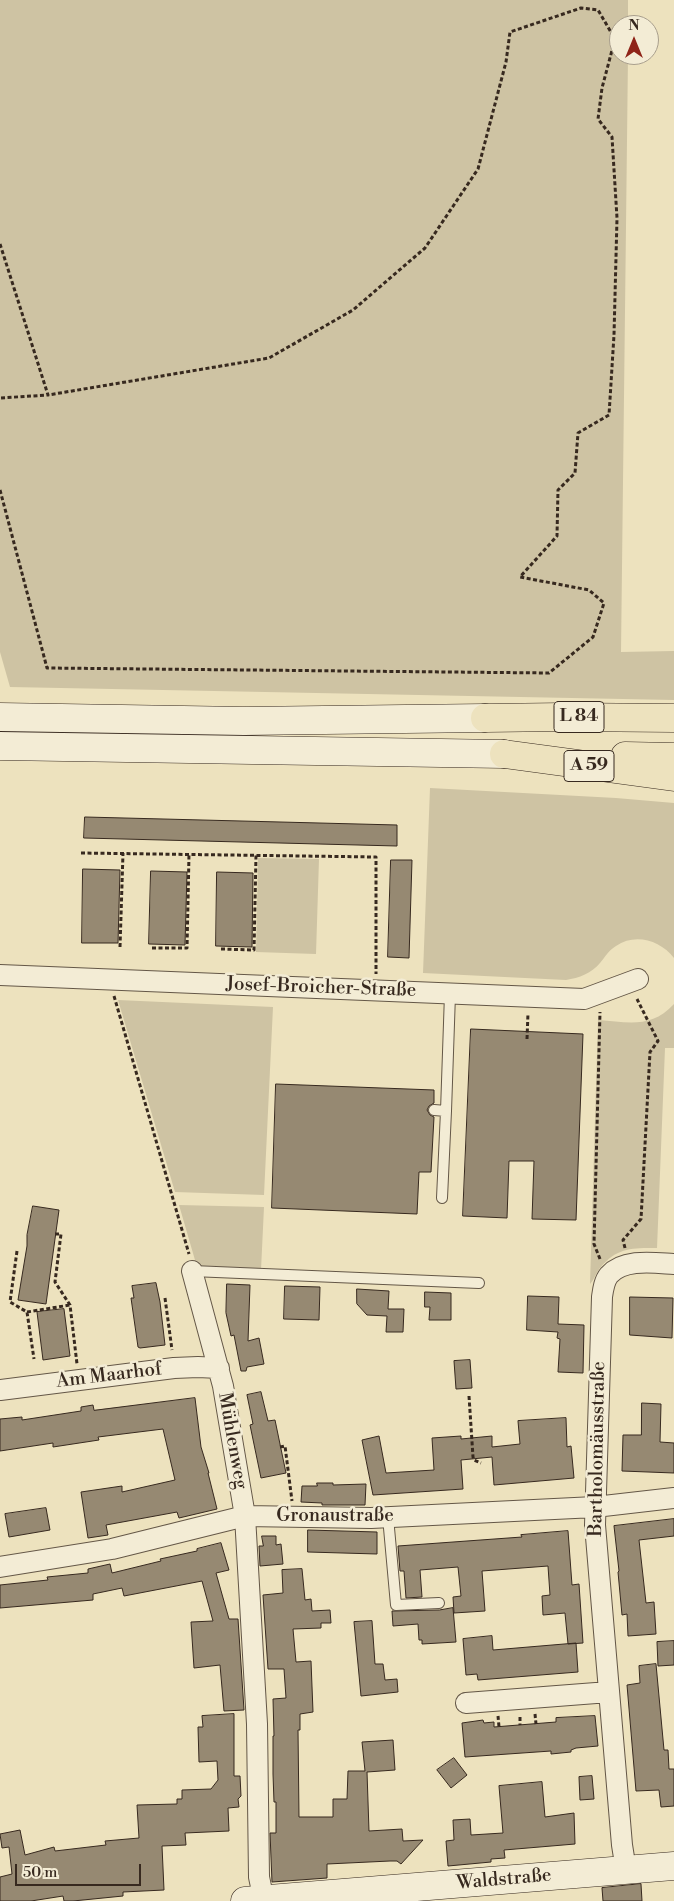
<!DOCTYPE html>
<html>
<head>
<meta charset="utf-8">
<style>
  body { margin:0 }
  #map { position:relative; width:674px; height:1901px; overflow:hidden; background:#ede2be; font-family:"Libre Bodoni",serif }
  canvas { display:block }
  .north { position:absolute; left:609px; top:15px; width:50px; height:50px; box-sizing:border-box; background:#f3ecd5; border:1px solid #a89e8c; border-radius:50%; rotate:0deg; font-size:14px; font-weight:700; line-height:20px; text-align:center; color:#37291f }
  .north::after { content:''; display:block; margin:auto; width:18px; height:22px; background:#8f2418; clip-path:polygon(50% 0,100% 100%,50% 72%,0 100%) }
  .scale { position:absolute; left:15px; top:1864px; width:126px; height:22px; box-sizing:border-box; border:2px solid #37291f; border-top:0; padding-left:6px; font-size:15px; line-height:18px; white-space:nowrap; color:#37291f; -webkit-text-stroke:4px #f3ecd5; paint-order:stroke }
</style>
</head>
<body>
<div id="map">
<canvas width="674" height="1901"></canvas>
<div class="north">N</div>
<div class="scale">50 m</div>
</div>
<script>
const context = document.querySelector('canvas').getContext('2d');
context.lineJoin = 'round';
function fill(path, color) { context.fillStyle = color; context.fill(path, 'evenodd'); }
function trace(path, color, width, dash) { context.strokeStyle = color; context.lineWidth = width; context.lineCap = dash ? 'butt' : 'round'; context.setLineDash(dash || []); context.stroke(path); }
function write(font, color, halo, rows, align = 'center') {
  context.font = font + ' "Libre Bodoni",serif'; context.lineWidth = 5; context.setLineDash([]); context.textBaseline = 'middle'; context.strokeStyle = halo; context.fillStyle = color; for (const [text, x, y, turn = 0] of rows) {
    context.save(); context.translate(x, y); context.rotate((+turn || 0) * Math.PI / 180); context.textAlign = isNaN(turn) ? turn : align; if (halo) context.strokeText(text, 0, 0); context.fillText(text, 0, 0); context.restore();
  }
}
fill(new Path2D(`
  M0,0H628V25H619V55H628L621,652L674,651V700L10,687L0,652Z
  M430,788L616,798L674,803V958C660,940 635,933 616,946C609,950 605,957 600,963C592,973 579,978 566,980L423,973Z
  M258,858L319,859L316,954L256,952Z
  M118,1000L273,1007L264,1195L175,1192Z
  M674,1004V1048H665L657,1248C633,1248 617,1247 600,1268C596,1273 594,1280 590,1284L598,1020C628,1022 651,1029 674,1004Z
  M179,1205L264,1207L261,1270L197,1267Z`), '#cec3a3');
const building = new Path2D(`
  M85,817L397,825V846L84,838Z
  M391,860H412L409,958L388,957Z
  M83,869L120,870L118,943H82Z
  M151,871L187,872L185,945L149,944Z
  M217,872L253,873L252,947L216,946Z
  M471,1029L583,1034L576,1220L532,1219L534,1161H509L507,1218L463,1216Z
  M276,1084L434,1090V1103L429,1106L427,1110L430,1115L434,1117L431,1172H419L417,1214L272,1208Z
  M33,1206L59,1210L46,1304L18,1300L27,1246V1235Z
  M156,1283L160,1302L165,1345L140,1348L138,1347L131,1298H134L132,1286Z
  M227,1284L250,1285L248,1341L259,1338L264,1364L247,1367L246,1371H241L234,1335L231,1336L226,1313Z
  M285,1286L320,1287L319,1320L284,1319Z
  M357,1289L389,1291L388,1309H404L403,1332H386L387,1316L367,1315L357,1304Z
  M425,1292L451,1293V1320H429L430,1307H425Z
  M528,1296L559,1297L558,1324L584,1325L583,1373L558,1372L560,1339L557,1338L558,1332L527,1330Z
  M630,1297L673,1298L672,1338L630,1335Z
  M64,1309L70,1356L43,1360L37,1312Z
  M470,1360L472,1388L456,1389L454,1361Z
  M261,1392L268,1421L275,1420L286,1473L261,1478L250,1425L253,1424L247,1395Z
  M195,1398L201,1447L209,1473H208L217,1509L179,1518L177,1512L106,1525L108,1535L88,1538L81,1492L122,1486V1492L175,1480L163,1429L98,1437L99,1440L53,1447V1443L0,1451V1419L22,1417V1420L81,1411V1407L93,1405L94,1410Z
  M642,1403L661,1404L660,1442L674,1443V1473L622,1471L623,1435H641Z
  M566,1418L567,1447L571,1446L574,1478L494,1485L492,1457L461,1460L463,1489L373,1495L362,1440L379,1436L386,1473L434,1470L432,1438L461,1436V1439L492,1436V1447L520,1444L518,1421Z
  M317,1483H333V1485L366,1484L365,1505H322V1503L301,1502L302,1486H317Z
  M46,1508L50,1530L9,1537L5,1514Z
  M674,1519V1536L639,1540L646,1603L654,1602L656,1634L628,1636L627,1614L622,1615L618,1572L619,1571L614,1526Z
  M308,1530L377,1532V1554L308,1552Z
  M568,1531L572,1585L579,1584L583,1643L568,1644L565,1613L543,1615L542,1596L550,1595L548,1566L482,1571L485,1611L454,1613L453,1597L461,1596L458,1567L420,1570L422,1597L406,1598L404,1571H400L398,1546L522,1537L521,1535Z
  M262,1536H276V1545L281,1544L283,1564L260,1566L259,1546H263Z
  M221,1543L229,1570L216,1573L229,1619H238L244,1710L224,1711L220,1665L194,1668L191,1622L213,1621L202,1581L124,1596L122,1588L93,1594V1600L0,1608V1585L48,1580L47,1577L88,1573V1569L110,1564L112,1573L161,1561L160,1559L197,1551V1549Z
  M302,1569L305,1600L311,1599L312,1611L330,1610L331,1623H321V1628L293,1629L296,1662L311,1661L313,1712L300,1714V1730H298L299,1817H333V1799H347L348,1771H365L362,1742L393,1740L395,1770L367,1772L369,1831L402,1829L403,1841L423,1840L401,1864L397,1861H390L327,1864V1878L272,1882L270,1833H276V1802H274L273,1774V1736H274L273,1699L286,1698L284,1669H268L263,1595L283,1593L282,1570Z
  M453,1608L456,1642L422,1644V1640H419L418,1624L393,1626L392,1611L439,1610Z
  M372,1621L375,1664H383L385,1680L397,1679L398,1692L361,1696L354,1622Z
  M492,1636L493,1650L576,1643L578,1672L478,1680L477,1674L466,1675L463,1639Z
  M674,1641V1665L658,1666L657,1642Z
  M656,1664L664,1750H668L669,1769H674V1806L661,1807L659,1790L636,1791L627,1685L640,1683L639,1666Z
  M234,1714V1776H240L241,1796L238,1799L239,1807L228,1808L229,1831L185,1833L186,1845L162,1846L164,1890L123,1892V1896L73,1901H64L63,1896L31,1901H0V1877L12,1874L9,1847L2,1848L0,1834L20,1830L25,1855L54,1847L55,1851L106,1845L105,1841L139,1838L137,1805L177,1804V1799H182V1790L211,1789L218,1780L217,1761L199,1762L198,1727H203L202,1716Z
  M595,1716L598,1746L576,1748L571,1750V1752L551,1754V1751L465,1757L462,1723L483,1720L484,1723L494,1722V1727L556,1722V1718Z
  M454,1758L467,1775L451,1788L437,1770Z
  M592,1776L594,1799L580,1800L579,1777Z
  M542,1782L545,1817L574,1813L575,1844L504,1850L505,1858L491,1859V1862L448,1866L446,1841L454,1840L453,1820L470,1819L471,1835L503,1833L499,1786Z
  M641,1884L642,1901H603L602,1888Z`);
fill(building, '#968972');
trace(building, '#37291f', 1);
const service = new Path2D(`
  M434,1110L446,1111L450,994
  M442,1198L446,1111
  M192,1271L479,1283
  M388,1517L396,1605L439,1603`);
const minor = new Path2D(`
  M0,975L584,999L638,979
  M192,1271L223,1386L245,1516L257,1724L259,1877L264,1901
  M0,1390L174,1368L198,1367L219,1368
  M0,1567L112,1549L245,1516L371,1518L595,1507L674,1498
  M466,1703L609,1692
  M626,1870L622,1845L595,1525L602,1297C603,1290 604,1281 609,1275C624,1258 655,1263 674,1264`);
const secondary = new Path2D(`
  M0,717L244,721L485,718
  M0,746L504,754
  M245,1901L674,1866`);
const motorway = new Path2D(`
  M485,718L563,717L674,718
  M504,754L674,777
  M625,756L674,757`);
trace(service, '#645747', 12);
trace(minor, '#645747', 22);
trace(secondary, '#37291f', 29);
trace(motorway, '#37291f', 29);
trace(new Path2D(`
  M0,244L48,395L0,398
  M0,490L47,668L549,673L593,637L604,603L589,590L520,577L557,536L558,490L575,473L578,433L609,415L614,335L617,218L612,137L598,119L602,88L615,39L598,10L581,8L510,32L506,62L478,169L425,248L353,310L269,358L48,395
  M81,853L376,857V974
  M120,947L123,853
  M152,948H187L189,854
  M221,949L254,950L256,855
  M114,996L189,1254
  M527,1039L528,1013
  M55,1234H61L55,1282L70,1305L77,1364
  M625,1248L623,1240L641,1219L650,1052L658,1041L637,999
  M17,1251L10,1302L27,1312L34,1359
  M600,1259L594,1244L600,1012
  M165,1298L172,1350
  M27,1312L70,1305
  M469,1396L473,1457L474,1460L481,1463
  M280,1447L285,1446L292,1501
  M535,1714L536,1724
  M498,1716L499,1727
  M520,1717V1725`), '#37291f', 3, [4, 2.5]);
trace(service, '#f3ecd5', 10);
trace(minor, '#f3ecd5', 20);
trace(secondary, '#f3ecd5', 28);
trace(motorway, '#ede2be', 28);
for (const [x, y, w] of [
  [579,717,50],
  [589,766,50]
]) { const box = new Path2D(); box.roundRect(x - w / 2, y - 15.5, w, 31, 4); context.fillStyle = '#f3ecd5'; context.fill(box); trace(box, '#37291f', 1); }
write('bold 18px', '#37291f', null, [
  ["L 84",579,717],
  ["A 59",589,766]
]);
write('19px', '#37291f', '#f3ecd5', [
  ["Josef-Broicher-Straße",321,988,2],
  ["Am Maarhof",109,1376,-7],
  ["Mühlenweg",232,1441,80],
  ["Bartholomäusstraße",598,1449,-89],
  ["Gronaustraße",335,1516],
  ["Waldstraße",504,1880,-5]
]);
</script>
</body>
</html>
